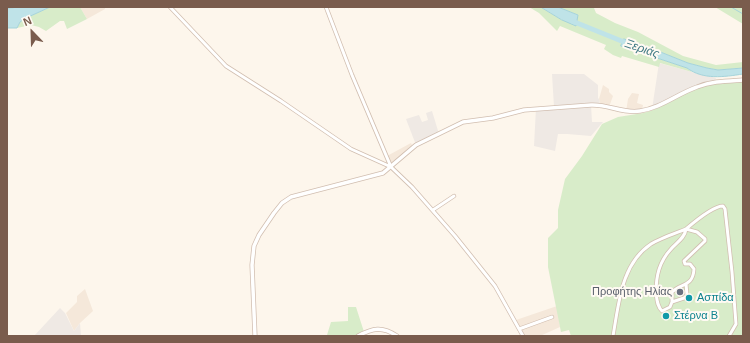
<!DOCTYPE html>
<html>
<head>
<meta charset="utf-8">
<style>
  body { margin:0 }
  #map { position:relative; width:750px; height:343px; overflow:hidden; background:#fdf6ec; font-family:Arial,sans-serif }
  canvas { display:block }
  .frame { position:absolute; inset:0; border:8px solid #7a5c4d; pointer-events:none }
  .north { position:absolute; left:12px; top:12px; width:40px; height:40px; -webkit-text-stroke:3px #fffaf3; paint-order:stroke; rotate:337deg; font-size:11px; font-weight:700; line-height:16px; text-align:center; color:#7a5c4d }
  .north::after { content:''; display:block; margin:auto; width:14px; height:18px; background:#7a5c4d; clip-path:polygon(50% 0,100% 100%,50% 72%,0 100%) }
</style>
</head>
<body>
<div id="map">
<canvas width="750" height="343"></canvas>
<div class="frame"></div>
<div class="north">N</div>
</div>
<script>
const context = document.querySelector('canvas').getContext('2d');
context.lineJoin = 'round';
function fill(path, color) { context.fillStyle = color; context.fill(path, 'evenodd'); }
function trace(path, color, width, dash) { context.strokeStyle = color; context.lineWidth = width; context.lineCap = dash ? 'butt' : 'round'; context.setLineDash(dash || []); context.stroke(path); }
function write(font, color, halo, rows, align = 'center') {
  context.font = font + ' Arial,sans-serif'; context.lineWidth = 4; context.setLineDash([]); context.textBaseline = 'middle'; context.strokeStyle = halo; context.fillStyle = color; for (const [text, x, y, turn = 0] of rows) {
    context.save(); context.translate(x, y); context.rotate((+turn || 0) * Math.PI / 180); context.textAlign = isNaN(turn) ? turn : align; if (halo) context.strokeText(text, 0, 0); context.fillText(text, 0, 0); context.restore();
  }
}
fill(new Path2D(`
  M80,7H105V9L87,19Z
  M603,85L609,89V92L613,96L609,107L600,105L599,99Z
  M632,93L639,94L637,103L643,105L642,111L626,112L628,99Z
  M411,143L413,147L391,167L387,156Z
  M85,289L93,311L80,323L74,331L66,313L77,302V296Z
  M557,306L560,327L540,336H525L516,320Z`), '#f5e8da');
fill(new Path2D(`
  M659,63L692,72L716,78L714,83L708,84L652,109Z
  M552,74H584L598,85V98L599,99L600,105H591L592,122H603L591,136L567,134H558L555,151L534,146L536,108L554,107Z
  M432,111L439,134L416,145L406,119L419,115L422,122L428,120L426,113Z
  M60,308L65,313L74,331L80,323L81,336H34Z`), '#efe9e4');
fill(new Path2D(`
  M50,7H80L87,19L67,29L64,21H60L46,31L39,27L31,25L17,28L20,22L24,19Z
  M529,7H541L562,20L578,15L558,7L594,8L596,13L615,23L638,32L683,56L716,65L743,62V68L718,70L707,68L688,63L648,47L625,39L621,46L687,68L692,72L660,63L659,67L622,56L621,58L613,55L604,49L606,45L560,26L557,31L539,13Z
  M715,7H743V24Z
  M743,81V336H571L569,330L561,332L548,267V238L558,228V210L565,179L582,156L602,124L618,117L643,113L653,110L694,89L707,85Z
  M348,307H356L364,332L354,336L327,335L331,322L348,321Z`), '#d8ecc9');
const water = new Path2D(`
  M18,7H50L24,19L20,22L17,28H7V9Z
  M541,7H558L578,15L576,26L562,20Z
  M624,39L648,47L688,63L707,68L718,70L743,68V74C724,77 703,80 687,68L621,46Z`);
fill(water, '#bfe3e8');
trace(water, '#a5d3da', 1);
trace(new Path2D(`
  M731,7L743,14`), '#a5d3da', 1);
trace(new Path2D(`
  M572,21L629,44`), '#bfe3e8', 5);
const minor = new Path2D(`
  M170,7L226,66L281,101L351,149L391,167L412,187L455,236L495,286L523,336
  M326,7L352,75L391,167
  M433,210L454,196
  M686,229C693,223 713,206 723,206L725,209L732,272L736,324L729,336
  M672,302L684,298L687,295L686,284
  M519,329L552,317
  M613,336C619,303 621,264 651,244C659,239 676,233 686,229C685,238 676,243 671,249C659,262 656,276 656,293C657,300 657,306 662,311L670,307L672,302V292C681,283 693,287 694,269L690,264H685L684,261L705,241V239L697,232L686,229`);
const tertiary = new Path2D(`
  M255,336L252,265L254,246L259,235L274,213L282,203L291,197L383,173L416,145L463,122L493,118L524,110L591,105C608,104 623,114 640,111C661,108 677,94 697,87C712,81 728,81 743,80
  M358,336C373,328 382,326 397,336`);
trace(minor, '#d1beb0', 4.5);
trace(tertiary, '#d1beb0', 5);
trace(minor, '#fff', 3);
trace(tertiary, '#fff', 3.5);
for (const [x, y, r, color] of [
  [680,292,4,"#6b7280"],
  [689,298,4,"#0f9aa8"],
  [666,316,4,"#0f9aa8"]
]) { const dot = new Path2D(); dot.arc(x, y, r, 0, 2 * Math.PI); context.fillStyle = color; context.fill(dot); trace(dot, '#fffaf3', 1.5); }
write('11px', '#5b616d', '#fffaf3', [
  ["Προφήτης Ηλίας",672,292]
], 'right');
write('11px', '#0d838f', '#fffaf3', [
  ["Ασπίδα",697,298],
  ["Στέρνα Β",674,316]
], 'left');
write('italic 12px', '#437c86', '#fffaf3', [
  ["Ξεριάς",642,49,19]
]);
</script>
</body>
</html>
